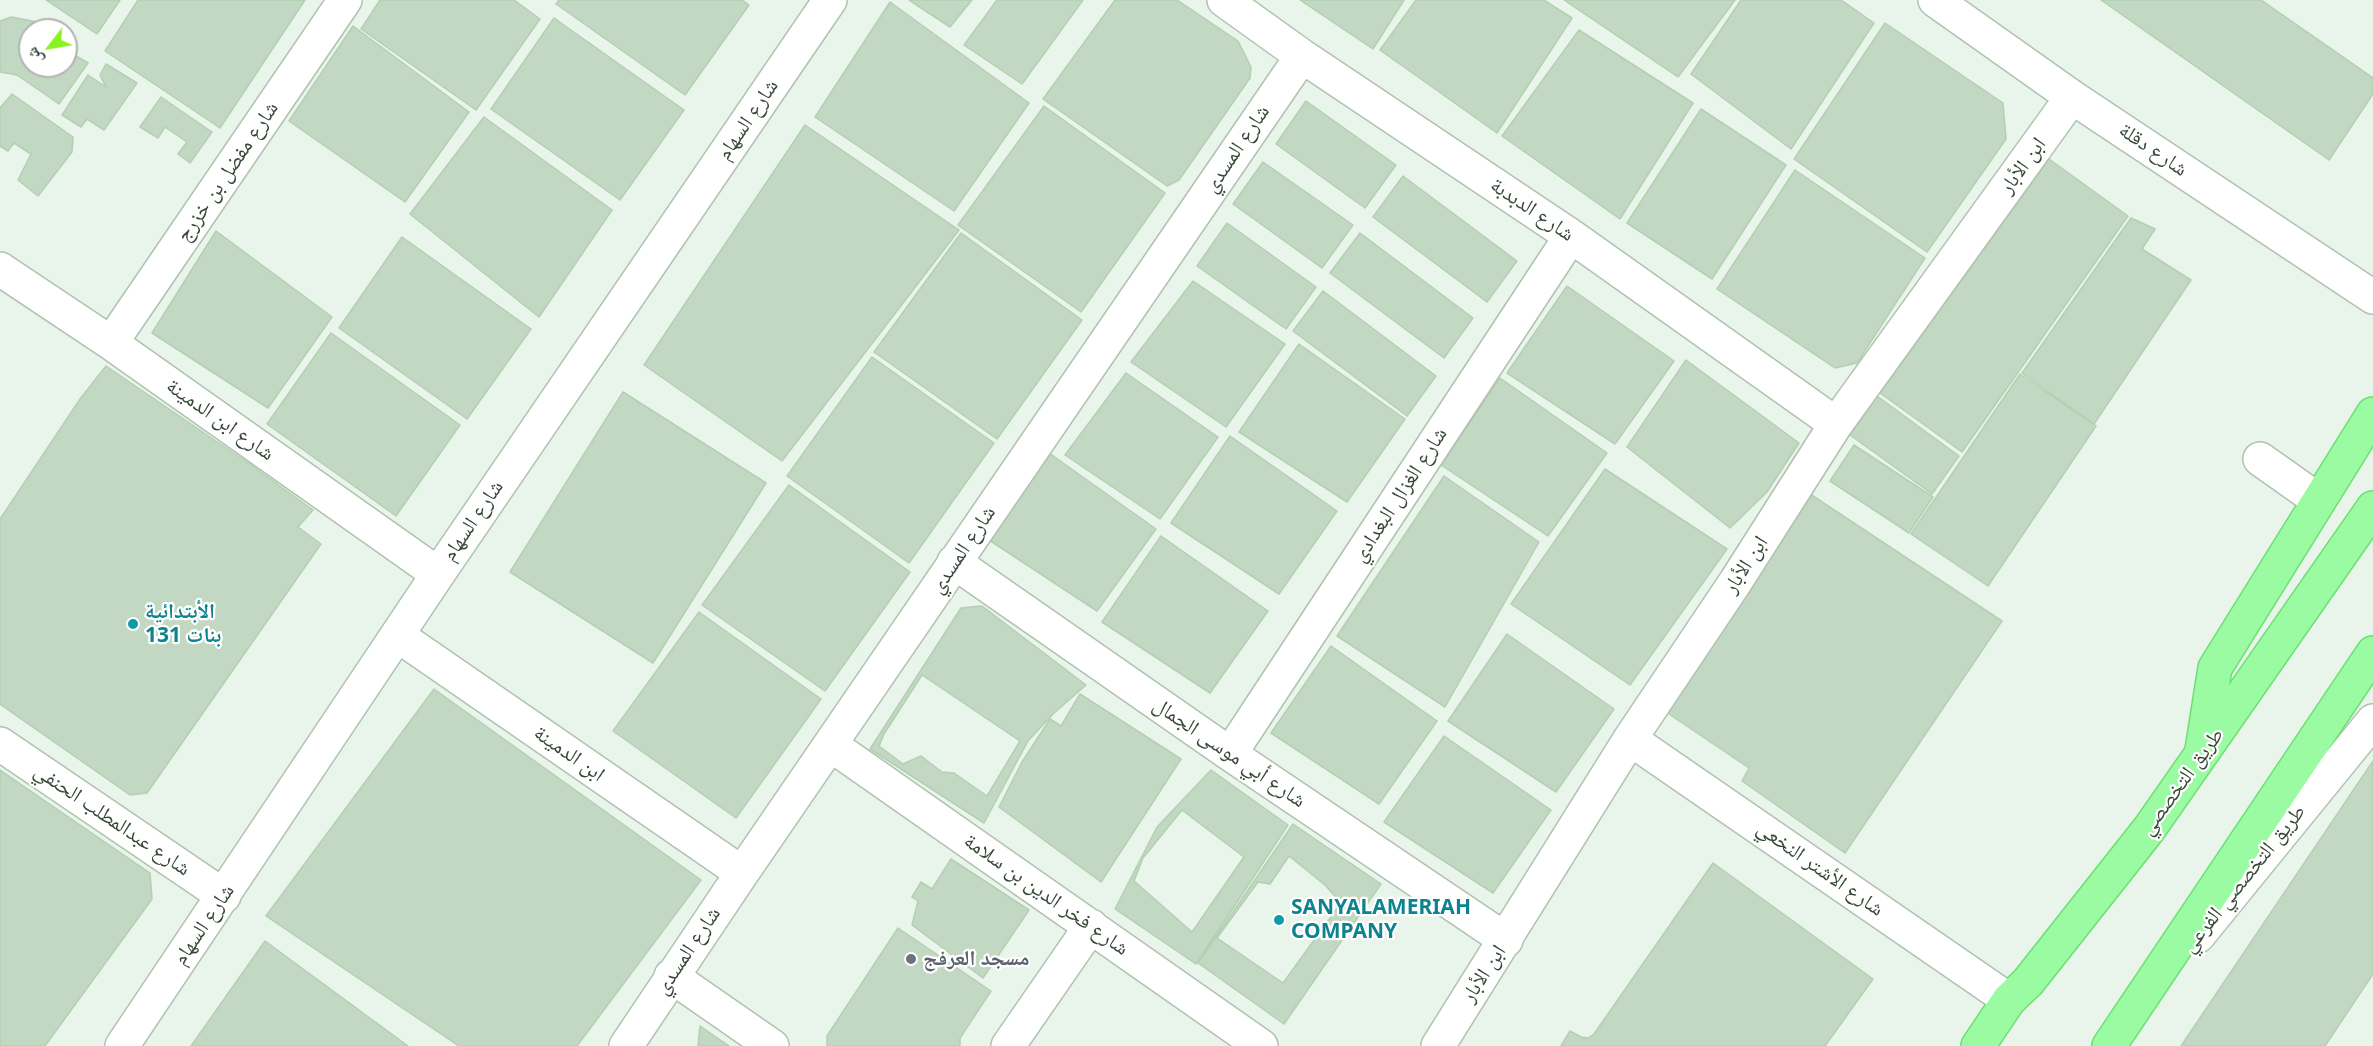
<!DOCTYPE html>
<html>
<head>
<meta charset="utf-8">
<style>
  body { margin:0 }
  #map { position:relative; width:2373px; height:1046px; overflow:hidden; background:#e9f4ea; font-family:"Noto Sans","Noto Naskh Arabic",sans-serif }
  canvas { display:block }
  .north { position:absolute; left:18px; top:18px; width:60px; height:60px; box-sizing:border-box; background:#fff; border:2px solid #afb6af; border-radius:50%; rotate:239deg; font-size:16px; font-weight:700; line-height:24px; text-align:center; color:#384838 }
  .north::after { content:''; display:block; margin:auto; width:21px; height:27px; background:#88f321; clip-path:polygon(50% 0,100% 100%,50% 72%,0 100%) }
</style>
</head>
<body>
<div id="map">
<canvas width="2373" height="1046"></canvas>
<div class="north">ش</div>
</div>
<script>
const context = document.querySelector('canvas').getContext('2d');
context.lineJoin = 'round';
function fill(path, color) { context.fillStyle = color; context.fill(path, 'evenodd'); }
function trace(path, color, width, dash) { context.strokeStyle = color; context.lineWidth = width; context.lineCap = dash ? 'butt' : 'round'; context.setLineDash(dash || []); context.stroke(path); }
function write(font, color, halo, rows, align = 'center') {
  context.font = font + ' "Noto Sans","Noto Naskh Arabic",sans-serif'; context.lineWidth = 4.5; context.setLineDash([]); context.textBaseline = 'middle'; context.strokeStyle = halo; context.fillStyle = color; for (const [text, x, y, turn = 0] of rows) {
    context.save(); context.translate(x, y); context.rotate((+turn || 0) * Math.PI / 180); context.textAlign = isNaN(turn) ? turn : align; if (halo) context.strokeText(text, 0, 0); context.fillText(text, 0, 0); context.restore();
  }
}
const building = new Path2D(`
  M46,0H120L97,34Z
  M138,0H305L220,128L105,51Z
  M380,0H514L540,19L476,110L361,29Z
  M559,0H742L749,5L685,95L556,4Z
  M909,0H972L950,27Z
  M997,0H1083L1022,84L964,45Z
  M1115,0H1177L1238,41L1251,67L1250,78L1179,180L1167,186L1043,99Z
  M1300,0H1404L1373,49Z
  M1416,0H1544L1572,18L1497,133L1380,50Z
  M1564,0H1735L1678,77Z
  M1741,0H1841L1874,23L1791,149L1691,74Z
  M2101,0H2261L2373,78V94L2329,160Z
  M890,2L1029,103L954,211L815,117Z
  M11,17L48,24L46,30H30V66H66V50L88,63L59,104L17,75L0,72V21Z
  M554,18L684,110L620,200L491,109Z
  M1885,23L2003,103L2006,139L1927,252L1794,159Z
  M353,26L469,112L405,202L289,121Z
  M1579,30L1693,103L1620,219L1502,136Z
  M106,64L137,83L104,130L87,119L81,127L62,115L88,75L106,87L100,75Z
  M12,94L73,137L72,152L38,196L18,180L31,154L14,143L8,151L0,146V108Z
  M161,97L212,132L190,163L178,154L187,142L165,127L158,138L140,127Z
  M1306,101L1396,165L1365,208L1276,144Z
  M1044,106L1165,193L1081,312L958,225Z
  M1701,109L1786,165L1712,279L1627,223Z
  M484,117L612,210L539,317L410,214Z
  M805,125L959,230L782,461L644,365Z
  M2049,159L2128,216L1962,452L1880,393Z
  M1263,162L1353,225L1322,268L1233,204Z
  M1795,170L1925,258L1857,363L1835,368L1717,289Z
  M1403,176L1517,261L1487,302L1373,217Z
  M2131,218L2155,229L2142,249L2191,280L2094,424L2022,373Z
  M1227,223L1316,287L1286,329L1197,266Z
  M216,231L332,317L268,408L152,333Z
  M961,233L1082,320L997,439L874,352Z
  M1360,233L1473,318L1444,358L1330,273Z
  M402,237L531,329L467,419L339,328Z
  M1193,281L1285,344L1226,427L1131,362Z
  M1567,286L1674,361L1615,444L1507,373Z
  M1323,291L1436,376L1407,416L1293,331Z
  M331,333L460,425L396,516L267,424Z
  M1299,344L1405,419L1347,502L1239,432Z
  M872,357L994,443L909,563L787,476Z
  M1686,360L1799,443L1767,492L1730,528L1627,447Z
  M106,366L251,465L313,510L298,527L321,544L147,793L130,795L0,704V519L80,399Z
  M1126,373L1218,437L1160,519L1065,455Z
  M2020,374L2096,426L1988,586L1911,534Z
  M1500,378L1607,453L1548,536L1441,465Z
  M623,392L766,483L653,663L510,572Z
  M1877,396L1959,456L1932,494L1850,435Z
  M1230,436L1337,511L1279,594L1171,523Z
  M1854,445L1933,497L1909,533L1830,481Z
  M1049,453L1156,529L1097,611L989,540Z
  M1605,469L1727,549L1630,685L1511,604Z
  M1444,476L1539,542L1445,707L1337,636Z
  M789,485L910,572L825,691L702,605Z
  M1810,494L2002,621L1845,853L1742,781L1749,768L1666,712Z
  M1161,536L1268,611L1210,693L1102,622Z
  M982,606L1086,685L1053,714L1028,741L984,823L870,749L961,608Z
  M699,612L821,699L736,818L613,731Z
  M1507,634L1614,709L1556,792L1448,721Z
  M1331,646L1437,721L1379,804L1271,733Z
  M922,675L1020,741L987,796L954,773L942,772L921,756L903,764L879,746L884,734Z
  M434,689L701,880L577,1046H459L266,916Z
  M1080,694L1181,759L1101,882L999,807L1022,762L1050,719L1061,726Z
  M1444,736L1551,810L1493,893L1384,822Z
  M2373,761V974L2325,1046H2181Z
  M0,770L150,873L152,899L45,1046H0Z
  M1211,770L1288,825L1196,964L1115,909L1157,827Z
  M1182,810L1244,857L1192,932L1134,881L1143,858Z
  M1293,824L1381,884L1284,1024L1198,963Z
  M1289,856L1325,885L1341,903L1283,983L1217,938L1258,882L1270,884Z
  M951,859L1029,910L983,978L912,925L918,901L912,897L921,882L932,889Z
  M1713,863L1873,979L1825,1046H1561L1570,1031L1581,1037L1588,1038L1594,1034Z
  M898,928L991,991L960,1038V1046H827V1036Z
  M265,941L408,1046H191Z
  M700,1026L729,1046H698Z`);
fill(building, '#c3d8c2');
trace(building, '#b3d0b2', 1.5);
const minor = new Path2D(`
  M1224,0L1302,56L1571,236L1836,424
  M1935,0L2072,97L2373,297
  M0,269L111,343L438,574
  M111,343L345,0
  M2260,459L2318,500
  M954,562L1230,754L1506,940
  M397,635L742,873
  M1630,739L2009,1000
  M0,744L224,896
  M831,745L1261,1046
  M1230,754L1571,236
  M2198,936L2373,721
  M671,976L772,1046
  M122,1046L438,574L830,0
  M626,1046L742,873L1302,56
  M1008,1046L1091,926
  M1438,1046L1630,739L1736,581L1836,424L2072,97`);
const major = new Path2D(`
  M2202,750L2215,668L2373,414
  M1978,1046L2009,1000L2028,982L2149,829L2373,508
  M2109,1046L2373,653`);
trace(minor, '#afc2af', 36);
trace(major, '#6be072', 36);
trace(minor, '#fff', 33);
trace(major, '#9bfba3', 33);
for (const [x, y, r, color] of [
  [133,624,6,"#0f9aa8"],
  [1279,920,6,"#0f9aa8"],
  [911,959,6,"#6b7280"]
]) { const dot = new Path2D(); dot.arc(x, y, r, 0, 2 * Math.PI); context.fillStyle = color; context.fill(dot); trace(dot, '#fff', 2); }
write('21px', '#384838', '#fff', [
  ["شارع السهام",748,120,-56],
  ["شارع المسدي",1237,149,-56],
  ["شارع دقلة",2153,150,34],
  ["ابن الأبار",2023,166,-54],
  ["شارع مفضل بن خزرج",228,172,-56],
  ["شارع الدبدبة",1532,210,34],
  ["شارع ابن الدمينة",220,420,35],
  ["شارع الغزال البغدادي",1400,495,-57],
  ["شارع السهام",473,521,-56],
  ["شارع المسدي",963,550,-56],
  ["ابن الأبار",1746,565,-57],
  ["شارع أبي موسى الجمال",1229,753,34],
  ["ابن الدمينة",569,754,35],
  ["طريق التخصصي",2182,782,-54],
  ["شارع عبدالمطلب الحنفي",112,820,34],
  ["شارع الأشتر النخعي",1820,869,35],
  ["طريق التخصصي الفرعي",2244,879,-51],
  ["شارع فخر الدين بن سلامة",1046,895,35],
  ["شارع السهام",204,925,-56],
  ["شارع المسدي",688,951,-56],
  ["ابن الأبار",1484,974,-57]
]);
write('bold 21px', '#0d838f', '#fff', [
  ["الأبتدائية",145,612],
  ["131 بنات",145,636],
  ["SANYALAMERIAH",1291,908],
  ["COMPANY",1291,932]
], 'left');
write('bold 21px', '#5b616d', '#fff', [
  ["مسجد العرفج",923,959]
], 'left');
</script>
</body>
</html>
